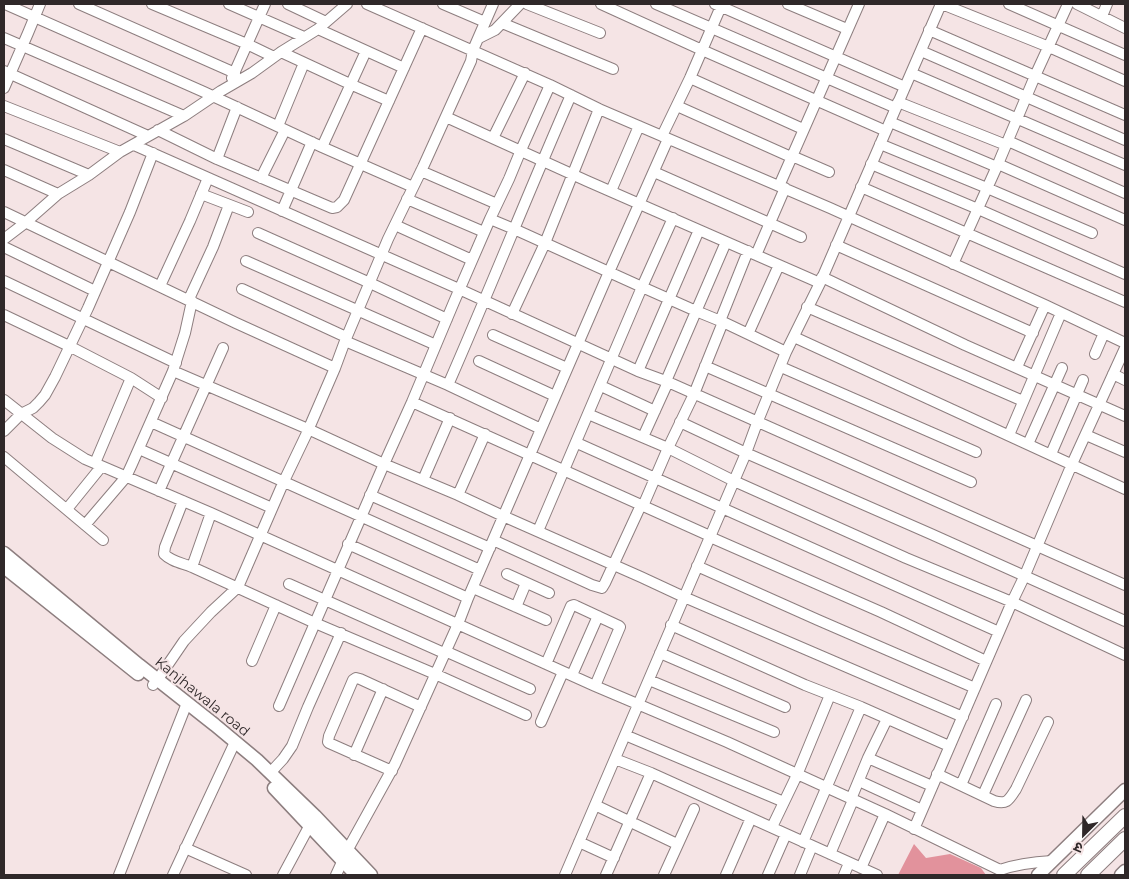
<!DOCTYPE html>
<html>
<head>
<meta charset="utf-8">
<style>
  body { margin:0 }
  #map { position:relative; width:1129px; height:879px; overflow:hidden; background:#f5e4e5; font-family:Montserrat,"Noto Sans Devanagari",sans-serif }
  canvas { display:block }
  .frame { position:absolute; inset:0; border:5px solid #2f2829; pointer-events:none }
  .north { position:absolute; left:1059px; top:809px; width:50px; height:50px; -webkit-text-stroke:4px #f5e4e5; paint-order:stroke; rotate:203deg; font-size:14px; font-weight:700; line-height:20px; text-align:center; color:#2f2829 }
  .north::after { content:''; display:block; margin:auto; width:18px; height:22px; background:#2f2829; clip-path:polygon(50% 0,100% 100%,50% 72%,0 100%) }
</style>
</head>
<body>
<div id="map">
<canvas width="1129" height="879"></canvas>
<div class="frame"></div>
<div class="north">उ</div>
</div>
<script>
const context = document.querySelector('canvas').getContext('2d');
context.lineJoin = 'round';
function fill(path, color) { context.fillStyle = color; context.fill(path, 'evenodd'); }
function trace(path, color, width, dash) { context.strokeStyle = color; context.lineWidth = width; context.lineCap = dash ? 'butt' : 'round'; context.setLineDash(dash || []); context.stroke(path); }
function write(font, color, halo, rows, align = 'center') {
  context.font = font + ' Montserrat,sans-serif'; context.lineWidth = 4; context.setLineDash([]); context.textBaseline = 'middle'; context.strokeStyle = halo; context.fillStyle = color; for (const [text, x, y, turn = 0] of rows) {
    context.save(); context.translate(x, y); context.rotate((+turn || 0) * Math.PI / 180); context.textAlign = isNaN(turn) ? turn : align; if (halo) context.strokeText(text, 0, 0); context.fillText(text, 0, 0); context.restore();
  }
}
fill(new Path2D(`
  M914,844L926,858L950,854L981,868L986,875H898Z`), '#e2929c');
const minor = new Path2D(`
  M5,4L204,92L322,147L413,187
  M79,4L235,73
  M152,4L247,44L274,57
  M229,4L304,37
  M288,4L326,22
  M367,4L550,85L599,109L830,208L1045,305L1125,343
  M443,4L485,22
  M527,4L600,33
  M601,4L702,50L886,131
  M656,4L896,108
  M715,4L905,87
  M788,4L847,29
  M942,4L1049,47L1125,81
  M1009,4L1125,55
  M1077,4L1125,28
  M1102,16L1107,4
  M502,23L613,69
  M318,29L404,68
  M929,30L1125,115
  M4,38L184,116
  M479,38L495,30L520,4
  M921,51L1125,140
  M281,52L350,84L389,101
  M4,71L148,136
  M911,73L1125,165
  M232,78L265,4
  M690,78L803,129
  M4,88L28,33L40,4
  M898,102L1006,145
  M4,106L120,152
  M677,106L791,157
  M446,117L587,181L820,283
  M890,122L997,167
  M278,126L304,63
  M158,130L217,159L332,208L337,207L344,200L422,28
  M662,136L690,78L722,4
  M493,138L525,73
  M4,139L89,175
  M1008,141L1125,193
  M880,144L987,188L1092,233
  M134,145L459,289L638,371L668,382L1125,585
  M322,147L366,51
  M792,156L829,172
  M217,159L237,107
  M871,164L978,209L1125,274
  M998,164L1125,220
  M4,170L58,194
  M421,171L497,204
  M654,172L801,237
  M261,178L285,130
  M779,186L859,4
  M861,187L1125,302
  M611,191L639,126
  M201,194L248,212
  M407,199L484,232
  M282,211L312,142
  M4,212L236,323L335,368
  M673,218L642,287L696,311L723,322L786,352
  M490,219L514,229L642,287L538,531
  M395,225L472,260
  M258,233L370,283L447,319
  M4,239L25,223L58,194L89,175L120,152L184,116L221,91L252,73L281,52L318,29L347,4
  M836,245L1033,333
  M4,247L95,291
  M756,255L785,188
  M246,261L436,345
  M953,264L998,164L1035,76L1068,4
  M822,277L965,345L1125,416
  M4,281L176,363
  M160,286L190,221L208,178
  M242,289L346,337
  M189,299L213,247L229,205
  M807,307L1023,401
  M512,314L545,243L599,109
  M4,315L69,346L131,378L162,398
  M720,321L748,251
  M748,334L779,265
  M493,335L567,368
  M794,337L1125,489
  M345,341L448,385L541,429
  M1095,354L1104,333
  M479,361L555,396
  M705,366L971,482
  M781,367L976,452
  M1017,367L1045,305
  M173,371L308,429L384,464L458,495L503,516L641,577L684,597L963,717
  M638,371L699,230
  M1113,374L1125,380
  M666,381L726,242
  M448,385C490,289 529,191 571,95
  M601,386L655,411
  M4,400L52,438L85,459L211,513L595,686L727,742L885,814L1000,870C1017,864 1034,862 1052,861
  M412,402L710,536
  M588,414L668,448L734,481L906,558L1012,602L1125,655
  M151,422L480,570
  M680,422L746,453L931,534L1125,621
  M4,431L21,414L33,408L39,402L45,395L55,377L88,308L130,212L153,153
  M1009,435L1061,313
  M1086,435L1125,452
  M643,437L668,382
  M577,443L999,632
  M1028,444L1062,368
  M139,449L272,508
  M1051,454L1083,380
  M4,457L103,540
  M95,463L131,378
  M423,480L450,418
  M159,491L223,348
  M370,495L490,548
  M458,495L485,434
  M183,501L165,547L164,554C172,562 182,563 192,567L315,623L435,674L526,715
  M643,506L668,448L694,394L723,322
  M67,509L101,467
  M85,525L126,477L132,464L173,371L185,333L192,301
  M710,537L881,612L986,661
  M493,540L592,585L602,588L605,583L641,505
  M348,544L468,598
  M697,566L818,620L975,688
  M192,567L211,513
  M507,574L549,593
  M289,584L444,653
  M473,588L546,620
  M516,607L526,583
  M671,625L805,685L861,707L949,746
  M445,651L530,689
  M660,653L785,707
  M252,661L276,605
  M546,664L571,606L574,605L576,606L619,626L620,627L595,686
  M572,675L598,616
  M649,680L774,732
  M153,685L158,679L184,641L211,612L238,587L284,481L306,435L335,368L345,341L388,239L423,167L471,61L473,50L493,4
  M279,706L384,464L412,402L454,302L490,219L509,179L521,150L550,85
  M541,722L563,672
  M625,735L784,802
  M354,755L383,689
  M868,758L932,786
  M615,759L651,773L877,875
  M392,771L329,743L328,742L329,736L353,680L356,678L360,679L421,707
  M270,773L283,759L292,746L308,707L341,633
  M937,774L994,801C1007,805 1009,800 1016,789L1048,722
  M859,781L922,810
  M961,785L996,704
  M983,795L1026,700
  M851,799L868,758L887,719
  M595,805L677,844
  M772,827L797,775L830,695
  M914,829L1012,602L1025,575L1072,464L1125,348
  M579,842L614,858
  M803,842L861,707
  M185,848L246,875
  M830,854L853,800
  M861,868L885,814
  M119,875L187,703
  M173,875L235,742
  M283,875L312,821
  M336,875L348,849L395,764L458,624L468,598L609,272L668,139
  M565,875L746,453L757,423L786,352L820,283L941,4
  M606,875L651,773
  M664,875L694,809
  M726,875L751,818
  M768,875L786,834
  M800,875L812,846
  M844,875L849,863`);
const major = new Path2D(`
  M4,553L139,665L215,725L257,760L315,816L371,875
  M4,567L138,674
  M274,788L356,875
  M1038,875L1125,790
  M1121,875L1125,871`);
const highway = new Path2D(`
  M1064,875L1125,816
  M1088,875L1125,839`);
trace(minor, '#8d7e7f', 12);
trace(major, '#8d7e7f', 15);
trace(highway, '#8d7e7f', 16);
trace(minor, '#fff', 10);
trace(major, '#fff', 12);
trace(highway, '#fff', 14);
write('14px', '#2f2829', '#f5e4e5', [
  ["Kanjhawala road",202,697,39]
]);
</script>
</body>
</html>
